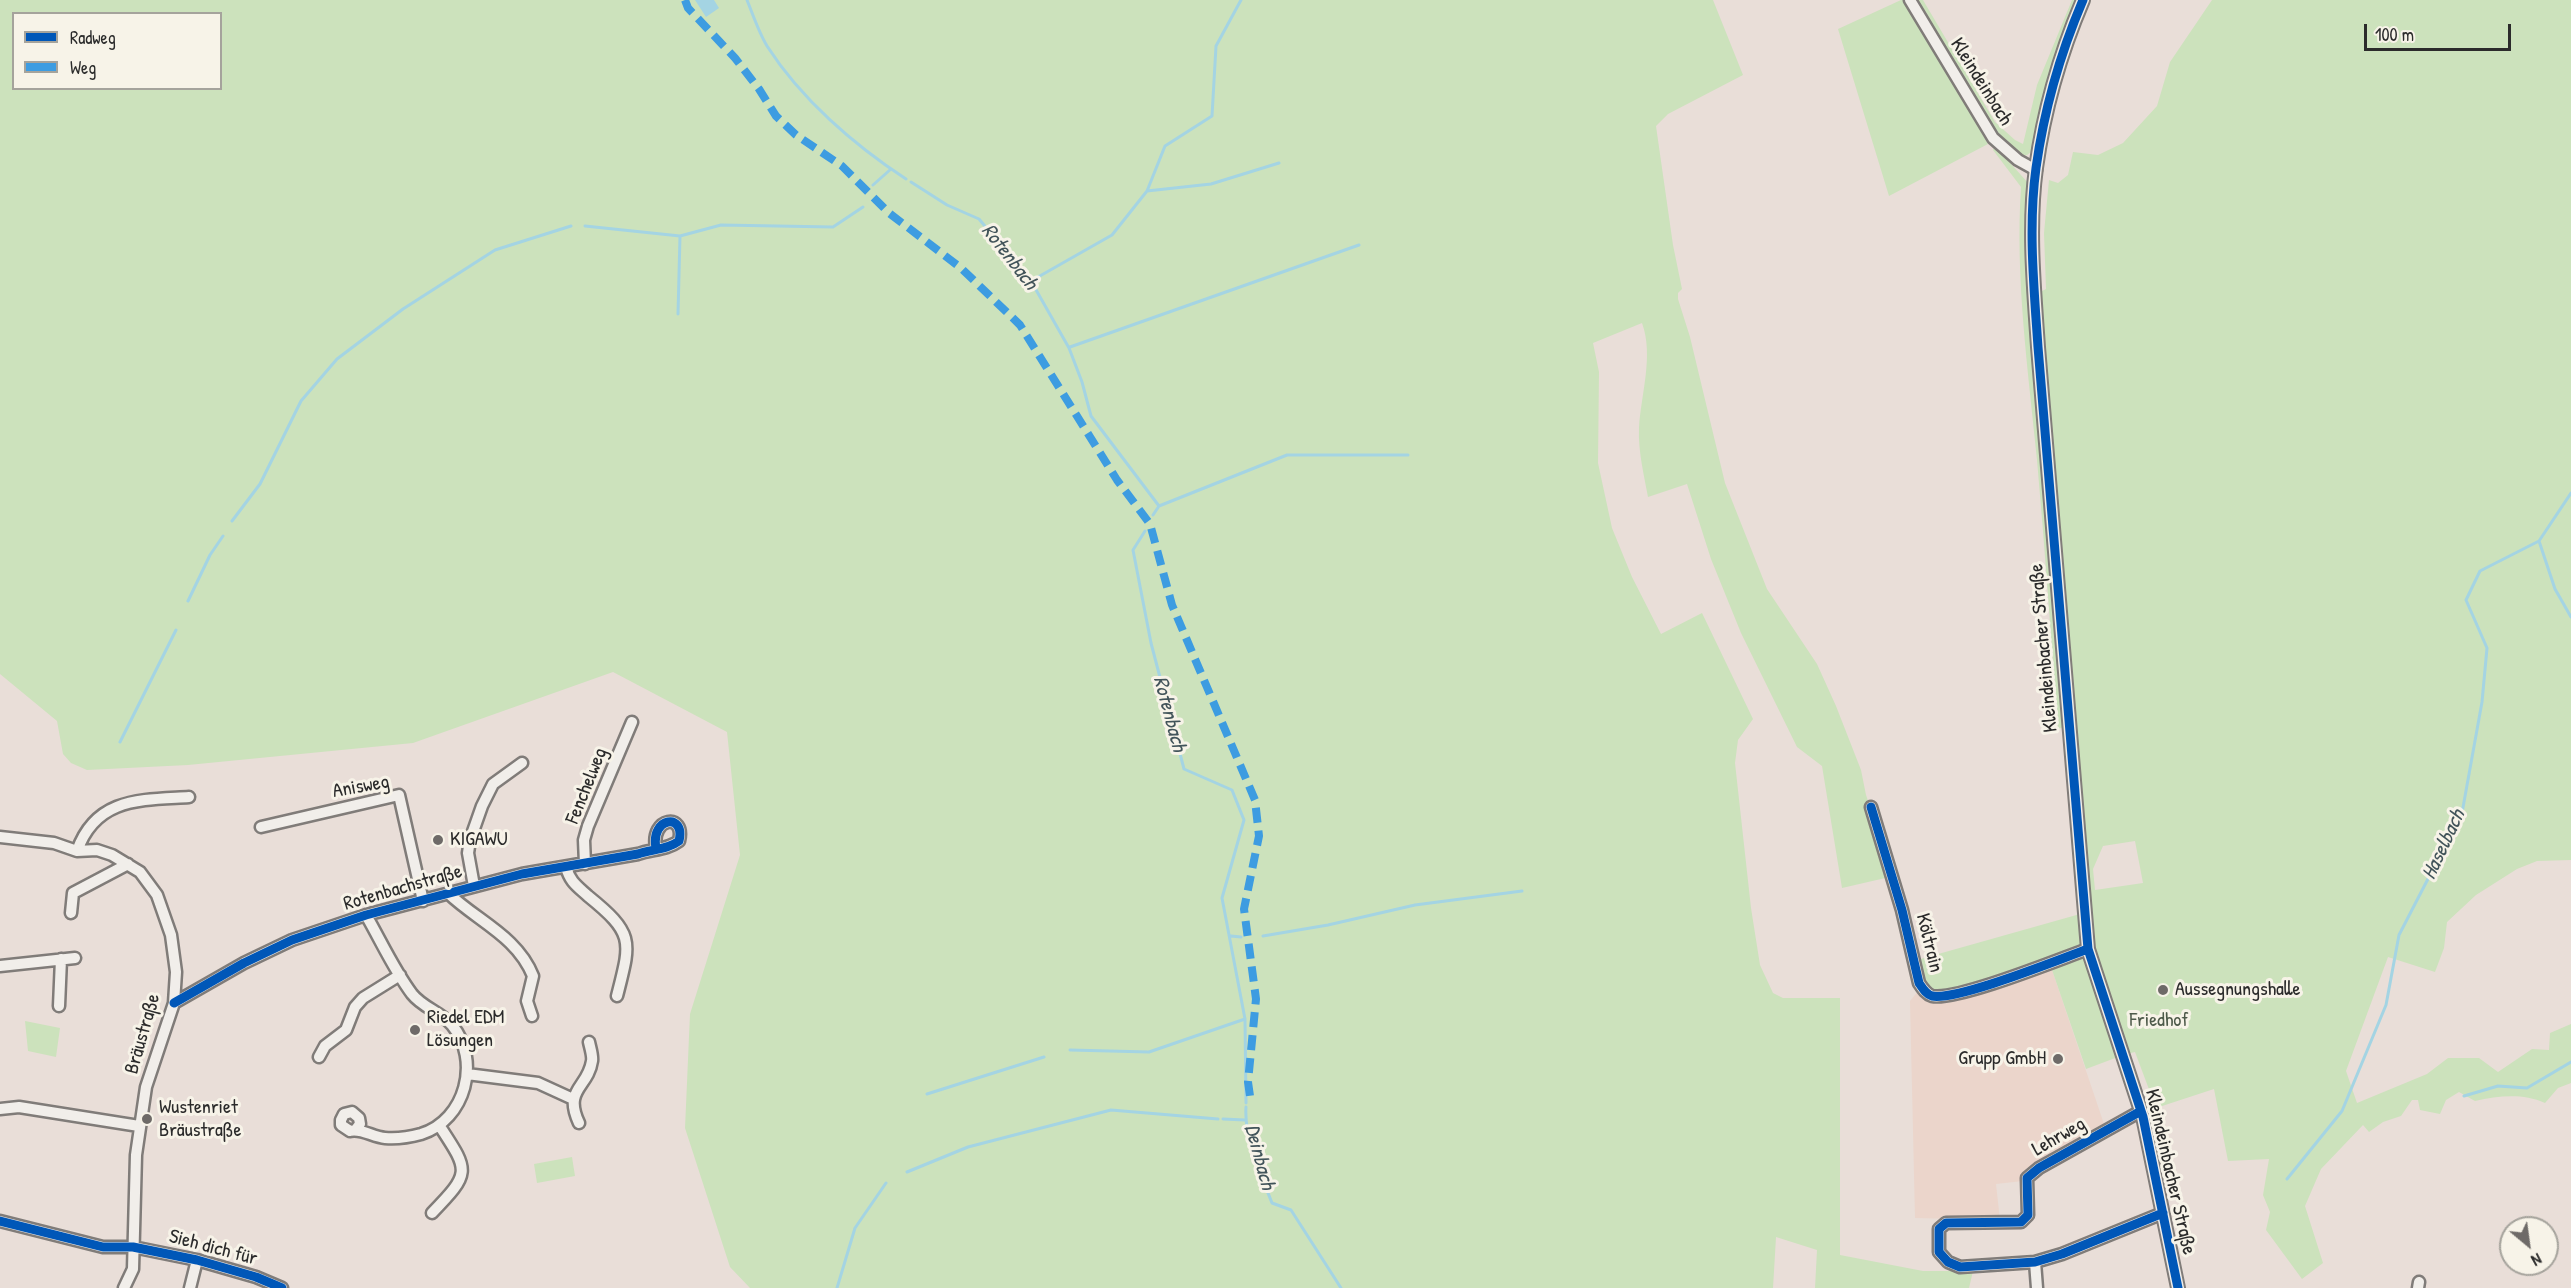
<!DOCTYPE html>
<html>
<head>
<meta charset="utf-8">
<style>
  body { margin:0 }
  #map { position:relative; width:2571px; height:1288px; overflow:hidden; background:#e9ded8; font-family:"Patrick Hand",sans-serif }
  canvas { display:block }
  .legend { position:absolute; left:12px; top:12px; width:210px; height:78px; box-sizing:border-box; background:#f7f3e8; border:2px solid #a5a39c; margin:0; padding:8px 10px; list-style:none; font-size:18px; color:#2b2b2b }
  .legend li { display:flex; align-items:center; gap:12px; height:30px }
  .legend b { width:30px; border:2px solid #a5a39c }
  .north { position:absolute; left:2499px; top:1216px; width:60px; height:60px; box-sizing:border-box; background:#f7f3e8; border:2px solid #a5a39c; border-radius:50%; rotate:151deg; font-size:16px; font-weight:700; line-height:24px; text-align:center; color:#2b2b2b }
  .north::after { content:''; display:block; margin:auto; width:21px; height:27px; background:#6e6a68; clip-path:polygon(50% 0,100% 100%,50% 72%,0 100%) }
  .scale { position:absolute; left:2364px; top:24px; width:147px; height:27px; box-sizing:border-box; border:3px solid #2b2b2b; border-top:0; padding-left:8px; font-size:18px; line-height:21px; white-space:nowrap; color:#2b2b2b; -webkit-text-stroke:4px #f7f3e8; paint-order:stroke }
</style>
</head>
<body>
<div id="map">
<canvas width="2571" height="1288"></canvas>
<ul class="legend">
<li><b style="height:8px;background:#0057b8"></b>Radweg</li>
<li><b style="height:8px;background:#3d9ce1"></b>Weg</li>
</ul>
<div class="north">N</div>
<div class="scale">100 m</div>
</div>
<script>
const context = document.querySelector('canvas').getContext('2d');
context.lineJoin = 'round';
function fill(path, color) { context.fillStyle = color; context.fill(path, 'evenodd'); }
function trace(path, color, width, dash) { context.strokeStyle = color; context.lineWidth = width; context.lineCap = dash ? 'butt' : 'round'; context.setLineDash(dash || []); context.stroke(path); }
function write(font, color, halo, rows, align = 'center') {
  context.font = font + ' "Patrick Hand",sans-serif'; context.lineWidth = 6; context.setLineDash([]); context.textBaseline = 'middle'; context.strokeStyle = halo; context.fillStyle = color; for (const [text, x, y, turn = 0] of rows) {
    context.save(); context.translate(x, y); context.rotate((+turn || 0) * Math.PI / 180); context.textAlign = isNaN(turn) ? turn : align; if (halo) context.strokeText(text, 0, 0); context.fillText(text, 0, 0); context.restore();
  }
}
fill(new Path2D(`
  M2050,964L2105,1127L2024,1173L2023,1181L1996,1184L2000,1220L1915,1218L1910,1001L1919,990Z`), '#ebd5cb');
fill(new Path2D(`
  M0,0H1713L1743,75L1668,114L1656,126L1673,245L1682,289L1678,293V299L1690,337L1725,483L1767,589L1817,664L1836,706L1861,770L1866,795L1894,876L1842,888L1822,766L1797,747L1741,633L1711,559L1687,484L1648,497C1644,475 1638,451 1639,428C1641,394 1654,356 1642,323L1593,343L1599,372L1598,463L1612,528L1632,577L1661,634L1702,613L1753,719L1738,740L1735,763L1751,908L1760,965L1773,993L1783,998H1840V1255L1923,1271H1973L1969,1288H1815L1817,1250L1776,1237L1773,1288H750L730,1267L685,1128L690,1014L740,855L727,732L613,672L413,743L188,765L87,770L71,763L63,754L57,721L0,674ZM14,14H220V88H14Z
  M1901,0H1906L1988,144L1889,196L1838,29Z
  M1911,0H1923L1995,122L2015,140L2023,144L2037,85L2072,0H2078L2035,149L2027,155L2019,156L1993,131Z
  M2212,0H2571V860L2537,861L2517,869L2476,895L2447,922L2444,948L2435,972L2388,957L2346,1071L2357,1103L2427,1074L2448,1058H2479L2498,1072L2532,1049L2549,1050L2550,1033L2571,1024V1083L2558,1088L2545,1103C2522,1093 2499,1096 2475,1101L2459,1092L2446,1100L2440,1114L2420,1110L2418,1100H2412L2401,1116L2383,1122L2369,1132L2363,1125L2321,1169L2305,1206L2323,1263L2302,1279L2266,1230L2270,1212L2263,1195L2269,1159L2228,1161L2214,1089L2156,1108L2135,1052L2126,1054L2095,953L2091,929L2040,292L2046,289L2044,233L2049,180L2058,183L2068,175L2073,152L2098,155L2123,143L2157,106L2170,62ZM2135,841L2143,883L2095,890L2093,869L2103,846Z
  M1995,146L2029,184L2064,727L2058,729C2051,639 2045,549 2037,460C2028,369 2015,278 2021,187L1993,150Z
  M2080,914L2086,942L2080,945V950L1954,991L1932,992L1923,983L1917,960Z
  M2080,956L2087,959L2118,1057L2086,1069L2050,964Z
  M25,1021L60,1028L56,1057L28,1051Z
  M572,1157L575,1176L537,1183L534,1164Z`), '#cce2bc');
fill(new Path2D(`
  M695,0H714L719,8L706,17Z`), '#a4d4e3');
trace(new Path2D(`
  M747,0C753,15 759,33 767,46C801,99 854,145 906,179
  M911,182L947,205L979,219L1031,281L1069,348L1082,382L1091,416L1159,506L1153,515
  M873,185L891,169
  M1147,191L1211,184L1279,163
  M585,226L680,236L721,225L833,227L863,207
  M1031,281L1112,235L1147,191L1165,146L1212,116L1216,46L1241,0
  M678,314L680,236
  M1070,347L1359,245
  M1159,506L1287,455H1408
  M232,521L260,484L301,401L337,359L403,309L495,250L571,226
  M1145,531L1133,550L1151,643L1184,769L1232,790L1244,820L1222,898L1245,1019L1246,1103
  M2539,541L2555,589L2571,617
  M188,601L210,555L223,536
  M120,742L176,630
  M1231,936L1241,937
  M1263,936L1328,925L1415,905L1522,891
  M1070,1050L1149,1052L1245,1019
  M927,1094L1044,1057
  M2464,1096L2498,1086L2527,1088L2571,1062
  M1246,1107C1244,1139 1260,1172 1272,1203L1291,1210L1341,1288
  M1223,1119L1245,1120
  M907,1172L968,1147L1111,1110L1218,1119
  M2287,1179L2342,1111L2386,1005L2399,935L2462,813L2482,702L2487,648L2466,600L2480,571L2539,541L2571,493
  M837,1288L855,1228L886,1183`), '#a4d4e3', 3);
const minor = new Path2D(`
  M1910,0L1993,138L2018,160L2036,170
  M1871,807L1902,910L1919,983C1923,989 1926,994 1932,996C1957,1001 2060,959 2088,949
  M261,827L399,795L423,901
  M0,837L54,843L77,851L97,850L112,855L140,872L157,895L171,935L176,972L174,1003L146,1087L136,1155L133,1269L124,1288
  M77,851C96,797 141,800 189,797
  M585,864L584,840L588,826L632,722
  M566,867C570,882 577,886 588,896C635,934 631,941 617,996
  M474,886L468,853L470,840L482,806L493,784L522,763
  M448,893C477,921 517,936 533,976L527,1001L532,1016
  M71,913L73,893L128,864
  M0,966L75,958
  M174,1003L244,963L292,940L366,915L522,874L638,854C652,849 667,850 679,841C686,812 650,817 656,848
  M59,1006L61,959
  M319,1057L325,1046L346,1030L355,1007L363,998L400,975
  M467,1074L538,1083L573,1099
  M0,1109L19,1107L139,1126
  M2141,1111L2039,1168L2027,1178L2028,1215L2021,1222L1946,1223L1939,1229V1252L1948,1262L1960,1267L2035,1262L2062,1254L2163,1213
  M579,1123C563,1089 588,1088 592,1061C593,1056 590,1047 589,1042
  M356,1129L360,1124L359,1118L352,1112L344,1114L341,1120V1125L350,1131C361,1128 373,1137 385,1138C396,1139 410,1137 421,1134C466,1120 481,1060 452,1025C441,1012 423,1008 412,994C394,970 381,941 366,915
  M432,1213C472,1172 469,1171 439,1125
  M0,1221L103,1247H133L197,1260L256,1277L282,1288
  M2035,1262L2037,1288
  M190,1288L197,1260
  M2418,1288L2419,1282`);
const tertiary = new Path2D(`
  M2083,0C2060,54 2044,110 2036,168C2028,227 2034,288 2038,347L2088,949L2143,1117L2178,1288`);
trace(minor, '#807c79', 15);
trace(tertiary, '#807c79', 16);
trace(minor, '#f1eeea', 10);
trace(tertiary, '#f1eeea', 12);
trace(new Path2D(`
  M685,0L688,8L735,58L759,89L776,116L796,135L842,166L889,213L961,268L1020,325L1117,480L1150,524L1172,605L1255,800L1259,836L1244,909L1256,999L1248,1082L1251,1103`), '#3d9ce1', 8, [15, 8]);
trace(new Path2D(`
  M2083,0C2060,54 2044,110 2036,168C2028,227 2034,288 2038,347L2088,949L2143,1117L2178,1288
  M1871,807L1902,910L1919,983C1923,989 1926,994 1932,996C1957,1001 2060,959 2088,949
  M174,1003L244,963L292,940L366,915L522,874L638,854C652,849 667,850 679,841C686,812 650,817 656,848
  M2141,1111L2039,1168L2027,1178L2028,1215L2021,1222L1946,1223L1939,1229V1252L1948,1262L1960,1267L2035,1262L2062,1254L2163,1213
  M0,1221L103,1247H133L197,1260L256,1277L282,1288`), '#0057b8', 9);
for (const [x, y, r, color] of [
  [438,840,6,"#6e6a68"],
  [2163,990,6,"#6e6a68"],
  [415,1030,6,"#6e6a68"],
  [2058,1059,6,"#6e6a68"],
  [147,1119,6,"#6e6a68"]
]) { const dot = new Path2D(); dot.arc(x, y, r, 0, 2 * Math.PI); context.fillStyle = color; context.fill(dot); trace(dot, '#f7f3e8', 2); }
write('20px', '#2b2b2b', '#f7f3e8', [
  ["Kleindeinbach",1981,82,58],
  ["Kleindeinbacher Straße",2044,648,-95],
  ["Fenchelweg",587,786,-68],
  ["Anisweg",361,787,-10],
  ["Rotenbachstraße",403,888,-16],
  ["Költrain",1929,943,76],
  ["Bräustraße",143,1034,-74],
  ["Lehrweg",2059,1137,-30],
  ["Kleindeinbacher Straße",2170,1172,77],
  ["Sieh dich für",213,1248,15]
]);
write('20px', '#2b2b2b', '#f7f3e8', [
  ["KIGAWU",450,840],
  ["Aussegnungshalle",2175,990],
  ["Riedel EDM",427,1018],
  ["Lösungen",427,1041],
  ["Grupp GmbH",2046,1059,"right"],
  ["Wustenriet",159,1108],
  ["Bräustraße",159,1131]
], 'left');
write('20px', '#4e5a4a', '#f7f3e8', [
  ["Friedhof",2159,1021]
]);
write('italic 21px', '#42545a', '#f7f3e8', [
  ["Rotenbach",1009,257,52],
  ["Rotenbach",1169,714,75],
  ["Haselbach",2444,845,-65],
  ["Deinbach",1259,1157,75]
]);
</script>
</body>
</html>
